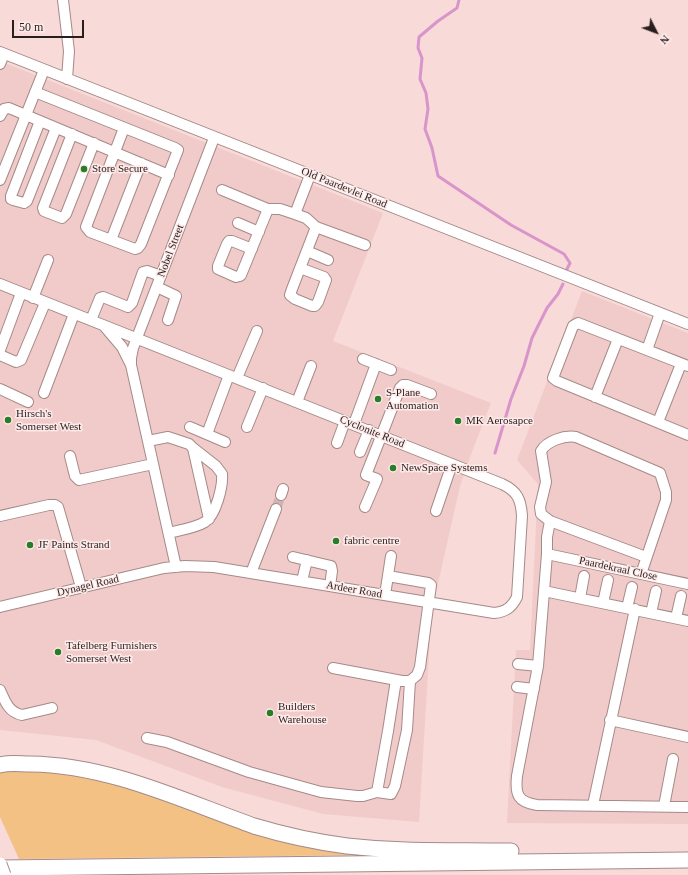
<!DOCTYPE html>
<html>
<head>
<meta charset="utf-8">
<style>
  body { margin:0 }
  #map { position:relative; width:688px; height:875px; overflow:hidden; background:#f8dad8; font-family:Georgia,serif }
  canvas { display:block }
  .north { position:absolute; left:636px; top:12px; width:40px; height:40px; -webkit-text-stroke:3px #fdeae9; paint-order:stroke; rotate:132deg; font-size:11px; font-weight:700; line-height:16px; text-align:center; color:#291e1e }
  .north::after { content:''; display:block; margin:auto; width:14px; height:18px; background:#291e1e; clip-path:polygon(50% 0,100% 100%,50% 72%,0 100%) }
  .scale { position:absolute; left:12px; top:20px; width:72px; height:18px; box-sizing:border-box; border:2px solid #291e1e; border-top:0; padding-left:5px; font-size:12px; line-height:14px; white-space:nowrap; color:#291e1e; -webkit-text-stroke:3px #fdeae9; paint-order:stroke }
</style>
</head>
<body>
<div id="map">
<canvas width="688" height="875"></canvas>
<div class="north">N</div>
<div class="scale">50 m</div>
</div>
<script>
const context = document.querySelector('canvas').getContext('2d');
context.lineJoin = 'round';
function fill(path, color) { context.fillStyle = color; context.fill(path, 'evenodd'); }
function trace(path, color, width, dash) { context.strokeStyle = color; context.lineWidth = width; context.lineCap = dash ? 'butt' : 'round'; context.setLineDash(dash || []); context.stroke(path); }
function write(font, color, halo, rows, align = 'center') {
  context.font = font + ' Georgia,serif'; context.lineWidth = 3; context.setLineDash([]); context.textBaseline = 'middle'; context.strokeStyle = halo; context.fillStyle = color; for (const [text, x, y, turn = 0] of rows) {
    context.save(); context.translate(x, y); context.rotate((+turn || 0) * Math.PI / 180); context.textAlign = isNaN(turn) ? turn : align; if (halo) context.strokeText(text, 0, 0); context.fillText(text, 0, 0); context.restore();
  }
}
fill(new Path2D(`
  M0,61L383,213L333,341L491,403L473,449L460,486L435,597L431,621L419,822L323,814L222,787L96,740L0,730Z
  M582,291L688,333V824L507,823L516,650H530L538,484L517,460Z`), '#f1cbc9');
fill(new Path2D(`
  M27,769L91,777L360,852V855L19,859L0,817V771Z`), '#f4c185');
trace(new Path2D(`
  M459,0L457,8L438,21L419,37L418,48L422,58L420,79L426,93L428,109L425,129L432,148L438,176L511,225L564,254L570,263L567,269
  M495,453L511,399L524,366L532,338L547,308L558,294L563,284`), '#d895cb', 3);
trace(new Path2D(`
  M276,509L281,495`), '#cfb4b3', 10, [10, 5]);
const minor = new Path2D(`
  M63,0L69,51L67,79
  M0,52L688,324
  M0,64L4,54
  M35,92L175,148L178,150L141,244L138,248L135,249L90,232L86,227L124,128
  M0,116L4,109L9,108L169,175
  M40,121L11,196V199L13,200L24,203L27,201L56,128
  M72,134L43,208L44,211L62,218L66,214L94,143
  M0,180L44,70
  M222,190L268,209H280L295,214L306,218L316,227L365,245
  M295,214L310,175
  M238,223L259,232
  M111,240L141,163
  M252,249L232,241H229L227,244L218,266V269L236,277L240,276L241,275L268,209
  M307,251L328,260
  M300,268L324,277L326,280L318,302L315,306H312L295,299L290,295L292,289L316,227
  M0,284L502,484C517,491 521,499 522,516L517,597C512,607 506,612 494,613L214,567L185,566L164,568L0,607
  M157,287L176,296L168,320
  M33,298L48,260
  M91,320L100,298L103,297L128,307L132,303L143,272L147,271L161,276
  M105,327L122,347L131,365
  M0,350L21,293
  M647,350L660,313
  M0,355L16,362L21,360L45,303
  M363,359L391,370
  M688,366L578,323L573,326L553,378L557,381L688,435
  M237,378L257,331
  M0,389L28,402
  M44,393L74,314
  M595,397L618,339
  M297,402L311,366
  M658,422L681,364
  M354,424L376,364
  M190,427L225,442
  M247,427L263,388
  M207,434L229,375
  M148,441L168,437L189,444L193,448L209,519
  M337,443L345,421
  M360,452L369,430
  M70,456L75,476L79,480L153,464
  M281,495L283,489
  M365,507L377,479L366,475L400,388L403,385H407L431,394
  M436,511L452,464
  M0,516L49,505H55L58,507L81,587
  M550,521L547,537V554L538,666L517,776C515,795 518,802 537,805L688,807
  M169,533C180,530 195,528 205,522C216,515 223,486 222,474L216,466L193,448
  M547,554L688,584
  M293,557L331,566L332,571L330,586
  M176,567L131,365V358L133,348L214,138
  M251,573L276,509
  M641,574L666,500V492L660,473L576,437C564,435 547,441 541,451L546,482L540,507L541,514L550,521L646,557
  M302,581L307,560
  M544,591L688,621
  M385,595L391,556
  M580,598L584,576
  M603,603L608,580
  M627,608L632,587
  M651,613L656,591
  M676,618L681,596
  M518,664L538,666
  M333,668L402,681H410L417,675L420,667L431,585L428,583L388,576
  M517,687L534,689
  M0,690C5,701 8,712 22,715L52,708
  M610,720L688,737
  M147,738L167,742L249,772L321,792L357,796H363L377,792L391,794L395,786L407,730L410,681
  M377,792L388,731L396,680
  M593,805L635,609
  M664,806L673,759`);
const highway = new Path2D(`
  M0,765C9,762 21,764 30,764C109,765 181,800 254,826C284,835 316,842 347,846C401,852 456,850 511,851
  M0,868L688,860`);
trace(minor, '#a58a88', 12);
trace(highway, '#a58a88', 17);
trace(minor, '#fff', 10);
trace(highway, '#fff', 15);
const majorBridge = new Path2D(`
  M0,864L4,875`);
trace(majorBridge, '#a58a88', 15, []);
trace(majorBridge, '#fff', 13);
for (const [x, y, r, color] of [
  [84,169,4,"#297c28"],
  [378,399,4,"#297c28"],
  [8,420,4,"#297c28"],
  [458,421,4,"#297c28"],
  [393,468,4,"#297c28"],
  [336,541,4,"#297c28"],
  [30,545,4,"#297c28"],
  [58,652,4,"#297c28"],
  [270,713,4,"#297c28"]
]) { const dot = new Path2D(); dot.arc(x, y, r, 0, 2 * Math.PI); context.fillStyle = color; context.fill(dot); trace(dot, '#fdeae9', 1.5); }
write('11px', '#291e1e', '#fdeae9', [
  ["Store Secure",92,169],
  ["S-Plane",386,393],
  ["Automation",386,406],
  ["Hirsch's",16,414],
  ["Somerset West",16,427],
  ["MK Aerosapce",466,421],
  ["NewSpace Systems",401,468],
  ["fabric centre",344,541],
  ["JF Paints Strand",38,545],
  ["Tafelberg Furnishers",66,646],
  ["Somerset West",66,659],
  ["Builders",278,707],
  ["Warehouse",278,720]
], 'left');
write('11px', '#291e1e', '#fdeae9', [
  ["Old Paardevlei Road",344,188,22],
  ["Nobel Street",171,251,-69],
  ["Cyclonite Road",372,432,22],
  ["Paardekraal Close",618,569,12],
  ["Dynagel Road",88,586,-13],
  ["Ardeer Road",354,590,10]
]);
</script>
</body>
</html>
